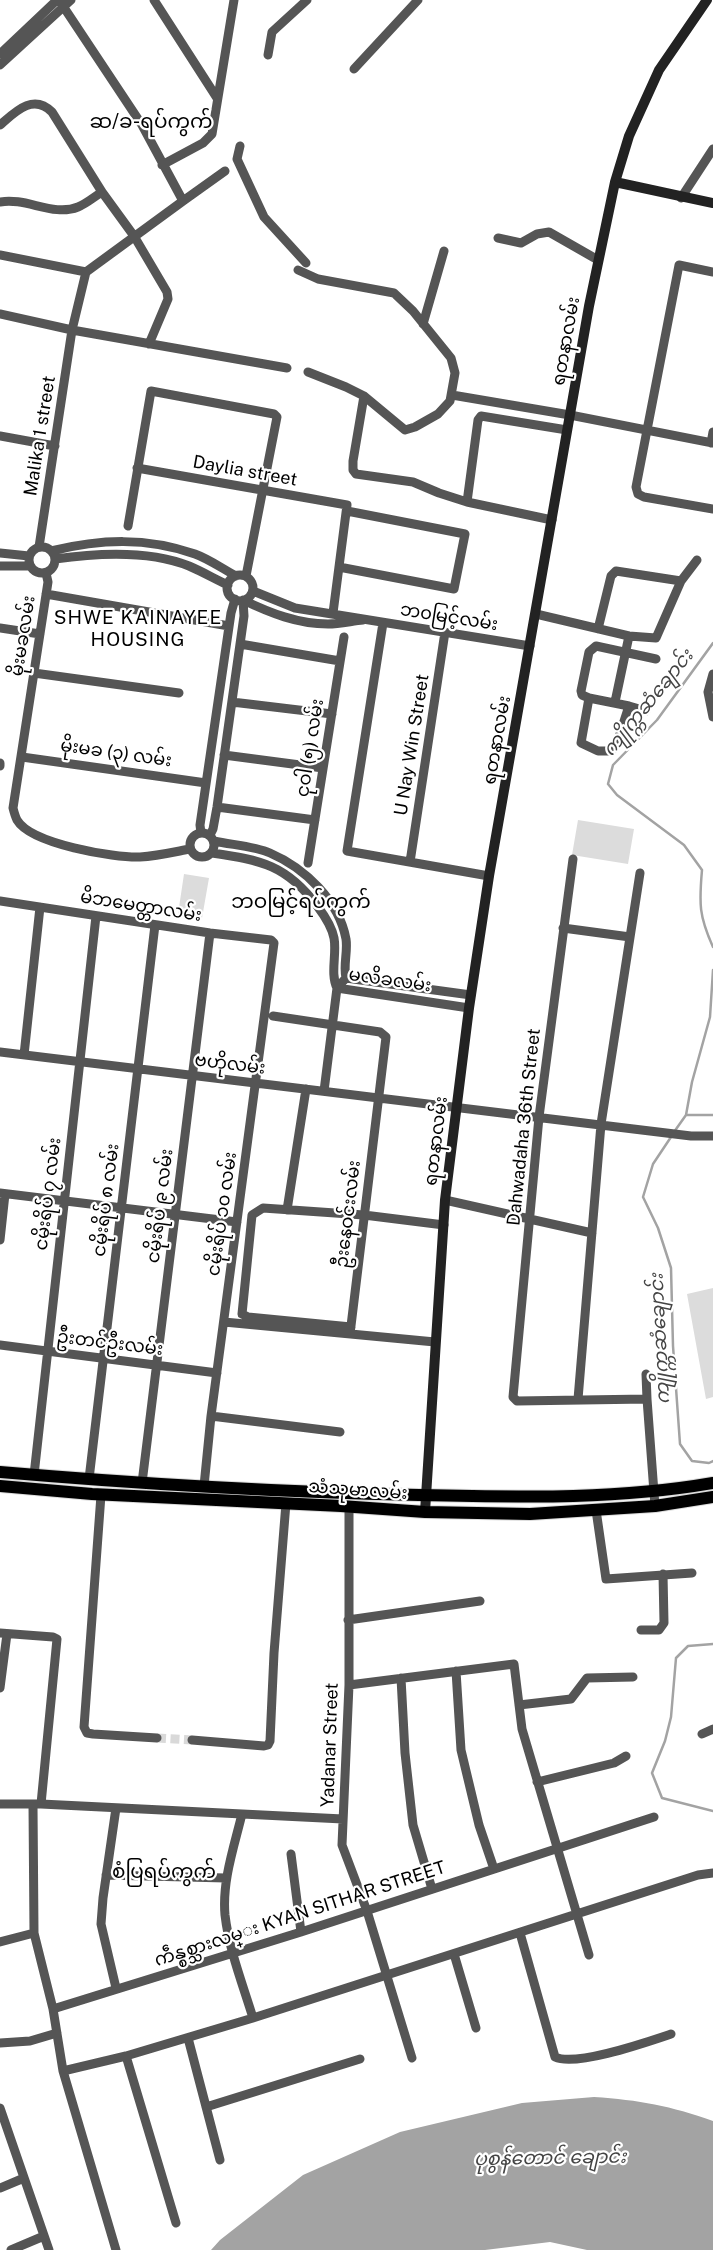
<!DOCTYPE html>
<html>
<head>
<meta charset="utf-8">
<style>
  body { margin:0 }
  canvas { display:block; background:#fff }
</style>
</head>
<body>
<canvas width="713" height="2250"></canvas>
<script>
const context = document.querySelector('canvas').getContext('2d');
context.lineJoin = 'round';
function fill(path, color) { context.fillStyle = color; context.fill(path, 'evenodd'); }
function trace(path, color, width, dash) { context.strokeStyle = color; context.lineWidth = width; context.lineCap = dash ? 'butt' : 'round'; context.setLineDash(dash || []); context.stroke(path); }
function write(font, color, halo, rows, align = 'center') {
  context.font = font + ' "Public Sans","Noto Sans Myanmar",sans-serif'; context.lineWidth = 4.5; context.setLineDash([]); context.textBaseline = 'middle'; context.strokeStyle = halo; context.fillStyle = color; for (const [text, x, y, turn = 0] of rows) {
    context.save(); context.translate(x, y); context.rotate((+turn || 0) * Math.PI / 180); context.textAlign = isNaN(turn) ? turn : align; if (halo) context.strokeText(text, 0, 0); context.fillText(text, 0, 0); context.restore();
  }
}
fill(new Path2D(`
  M578,820L634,829L628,864L572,855Z
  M184,874L209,878L202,918L178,914Z
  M713,1288V1397L706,1399L687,1294Z`), '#dcdcdc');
fill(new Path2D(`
  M594,2097C639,2100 671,2106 713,2121V2250H587L550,2242L485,2250H211L220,2240L303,2175L400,2132L522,2103Z`), '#a3a3a3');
trace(new Path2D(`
  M713,643L657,720L613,765L608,784L617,795L684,845L702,870C699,904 699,916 713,947
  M686,1115H713
  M674,1132L686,1115L692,1082L710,1017L713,970
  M671,1137L653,1164L643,1197L658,1228L671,1268L673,1346L680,1444L692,1461L709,1463L713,1461
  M713,1644L688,1646L676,1658L671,1717L665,1741L652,1773L662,1798L713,1811`), '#a3a3a3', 2.5);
trace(new Path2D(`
  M157,1738L192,1740`), '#d9d9d9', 9, [9, 4.5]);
const primary = new Path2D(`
  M0,1472C139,1484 279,1492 419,1495C517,1497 616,1500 713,1483
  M0,1486L92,1494L341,1506L425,1512L530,1514L655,1506L713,1497`);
trace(primary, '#dbdbdb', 14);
trace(new Path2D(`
  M59,0L142,125L183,201L225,171
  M154,0L217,98
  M0,54L57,0
  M268,55L272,32L307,0
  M0,65L71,0
  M354,69L418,0
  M0,125C15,112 33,93 52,112L102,192L134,236L167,292L168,299L149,344
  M240,146L237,159L264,217L306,263
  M162,165L203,143L212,134L234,0
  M681,198L713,149
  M0,202C26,197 53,217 78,207C86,204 94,197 102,192
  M498,238L521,243L537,234L549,232L598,260
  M0,255L86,272L183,201
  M298,270L318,279L394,293L413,311L451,358L455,373L450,401L438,414L415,427L405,430L364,396L346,387L308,372
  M713,272L679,265L636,487L638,494L644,497L713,509
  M0,314L72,330L287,368
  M423,324L444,251
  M452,395L570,415L713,443
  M364,396L353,461V470L356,474L413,482L439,493L467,502L552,520
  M0,436L55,446
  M711,443L713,432
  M137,468L347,505L333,613
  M467,502L478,420L481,416L567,430
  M128,526L151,391L274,414L277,417L246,576
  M29 560a13 13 0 1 1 26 0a13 13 0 1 1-26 0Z
  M39,547L72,330L86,272
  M51,551C101,539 146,537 195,554C209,559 223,569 236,576
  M0,553L29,556
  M55,559C97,553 149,550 189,566C203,572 215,579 228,585
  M0,566H30
  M339,567L454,589L465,534L347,511
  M46,573L48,582L13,808C14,812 15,816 17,820C31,844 114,858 140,857C157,856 174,852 190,849
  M227 588a13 13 0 1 1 26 0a13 13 0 1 1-26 0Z
  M253,591L295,608L530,646
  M46,594L229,626
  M536,614L629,636L656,638L681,581L697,560
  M383,623L347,851L489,876
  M0,628L40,634
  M598,629L611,576L616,571L681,581
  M240,644L340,661
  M34,673L179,693
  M713,674L708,692L713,717
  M589,698L629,706L616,746L611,751H598L581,743Z
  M589,698L582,695L581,691L589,652L596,646L656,659
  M232,702L332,714
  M615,702L629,636
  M629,706L646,711
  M224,755L323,768
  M22,757L206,783
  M0,766V763
  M217,807L315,820
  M190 845a12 12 0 1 1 24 0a12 12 0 1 1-24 0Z
  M201,833L200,825L231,613L235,599
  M210,835L213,829L217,807L244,616L243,600C270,613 298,624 328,624C340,624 352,621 363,620
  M214,841C232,845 254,846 270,853C305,868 339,901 346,939C348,952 343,965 346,978L471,995
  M212,853C261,860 287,865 318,907C324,915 332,928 334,938C337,953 330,974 337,988L469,1008
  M573,859L539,1117L513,1397L517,1401L647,1399L655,1506
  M410,862L445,632
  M308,863L344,637
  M0,901L210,933L271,940L274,943L211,1416L204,1486
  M563,928L630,937
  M273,1016L380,1032L386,1037L350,1334
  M0,1052L691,1136H713
  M24,1055L40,907
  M324,1091L337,988L346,978
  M0,1193L237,1222
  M445,1200L592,1233
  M287,1210L306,1089
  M0,1240L5,1194
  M224,1322L435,1342
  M351,1327L248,1317L242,1314L252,1215L263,1208L364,1215L444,1225
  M0,1345L217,1373
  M646,1374L647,1399
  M578,1399L601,1124L640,873
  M211,1416L340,1432
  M34,1475L96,916
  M89,1479L155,925
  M142,1483L210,933
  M101,1495L84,1727L87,1733L93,1734L157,1738
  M349,1506V1685L342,1845L367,1911L412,2058
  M596,1510L606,1579L692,1573
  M348,1620L480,1601
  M641,1630H659L664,1623L663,1574
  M0,1633L53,1637L57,1639L41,1804
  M456,1671L461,1750L479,1825L494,1869
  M401,1678L405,1753L413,1825L432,1889
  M349,1685L514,1664L522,1729L589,1955
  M0,1688L7,1634
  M519,1705L571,1699L587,1678L633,1677
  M702,1734L713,1729
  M192,1740L264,1746L268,1745L270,1741L274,1653L286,1503
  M537,1782L614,1763L626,1756
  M0,1804H41L343,1819
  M33,1805L34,1933L53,2009L63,2071L116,2250
  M242,1814C234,1847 222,1881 225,1915C229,1950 243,1985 253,2018
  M291,1854L301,1932
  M106,1875L226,1878
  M520,1933L555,2057C576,2067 647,2042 671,2034
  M0,1942L34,1933
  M454,1954L476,2028
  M116,1988L101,1924L103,1898L116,1808
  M53,2009L301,1932L654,1817
  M188,2038L220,2160
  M0,2043L30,2041L57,2033
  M126,2056L176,2223
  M63,2071L126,2056L253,2018L698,1875L713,1873
  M206,2107L360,2059
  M0,2108L49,2250
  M0,2188L24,2178
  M11,2250L44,2236`), '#555', 9);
trace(new Path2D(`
  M615,182L713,203
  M425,1512L445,1200L469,1008L489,876L589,306L615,182L629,136L659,70L707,0`), '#222', 10);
trace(primary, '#000', 12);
write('18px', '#000', '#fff', [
  ["ရတနာလမ်း",566,341,-80],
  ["Malika 1 street",40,436,-81],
  ["Daylia street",245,471,10],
  ["ဘ၀မြင့်လမ်း",449,617,9],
  ["မိုးမခလမ်း",23,636,-81],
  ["ရတနာလမ်း",497,740,-80],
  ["U Nay Win Street",412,745,-81],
  ["ငုဝါ (၅) လမ်း",310,748,-81],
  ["မိုးမခ (၃) လမ်း",116,753,8],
  ["မိဘမေတ္တာလမ်း",141,906,9],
  ["မလိခလမ်း",390,980,8],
  ["ဗဟိုလမ်း",230,1064,7],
  ["Dahwadaha 36th Street",524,1127,-84],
  ["ရတနာလမ်း",436,1141,-83],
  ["ငမိုးရိပ် ၇ လမ်း",48,1194,-83],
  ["ငမိုးရိပ် ၈ လမ်း",106,1200,-83],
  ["ငမိုးရိပ် ၉ လမ်း",160,1206,-83],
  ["ငမိုးရိပ် ၁၀ လမ်း",222,1214,-82],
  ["ဦးနေဝင်းလမ်း",348,1214,-83],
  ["ဦးတင်ဦးလမ်း",110,1343,7],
  ["သံသုမာလမ်း",358,1490,4],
  ["Yadanar Street",330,1745,-88],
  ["ကဵန္စစ္သားလမ္း KYAN SITHAR STREET",300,1914,-18]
]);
context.letterSpacing = '1px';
write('19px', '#000', '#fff', [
  ["SHWE KAINAYEE",138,618],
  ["HOUSING",138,640]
]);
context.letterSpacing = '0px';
write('italic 19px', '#444', '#fff', [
  ["ကျိုက္ကဆံချောင်း",648,703,-51],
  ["ကျိုက္ကဆံချောင်း",660,1339,-93],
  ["ပုစွန်တောင် ချောင်း",550,2158,-1]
]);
write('20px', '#000', '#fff', [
  ["ဆ/ခ-ရပ်ကွက်",151,122],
  ["ဘဝမြင့်ရပ်ကွက်",301,902],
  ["စံပြရပ်ကွက်",164,1872]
]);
</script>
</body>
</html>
